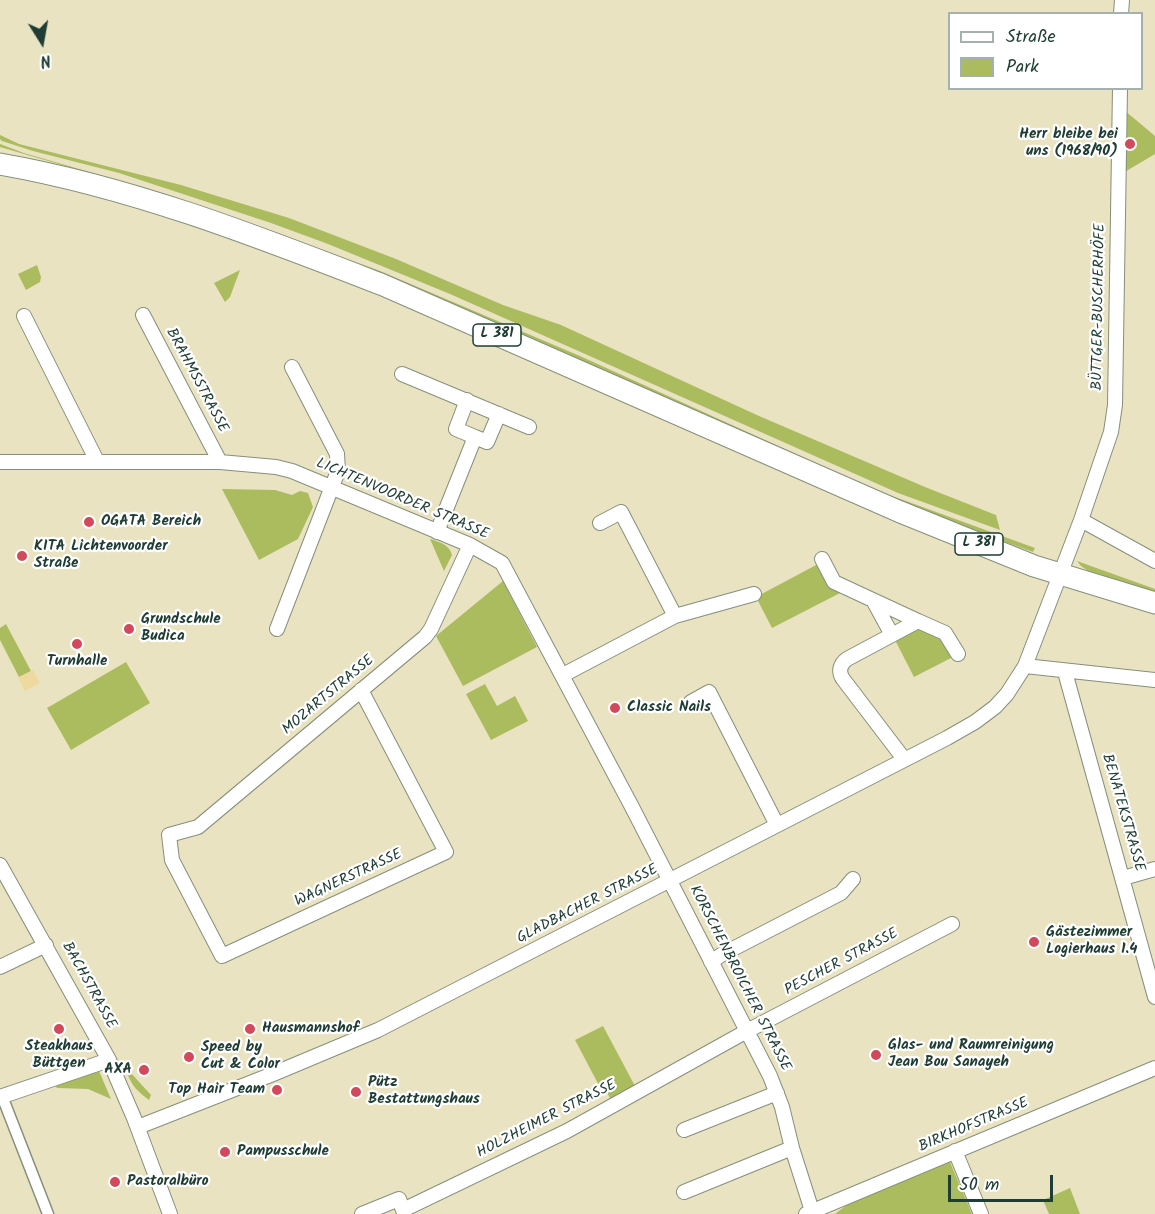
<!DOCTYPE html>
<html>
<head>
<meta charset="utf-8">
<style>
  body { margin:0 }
  #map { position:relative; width:1155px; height:1214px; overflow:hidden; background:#e9e3c2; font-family:Kalam,sans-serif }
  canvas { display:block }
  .legend { position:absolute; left:948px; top:12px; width:195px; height:78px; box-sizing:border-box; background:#fff; border:2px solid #a5b1ae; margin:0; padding:8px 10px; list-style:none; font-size:18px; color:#1f3d34 }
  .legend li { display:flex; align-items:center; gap:12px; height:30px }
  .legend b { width:30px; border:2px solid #a5b1ae }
  .north { position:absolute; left:12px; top:12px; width:60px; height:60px; -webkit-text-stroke:4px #fff; paint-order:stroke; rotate:169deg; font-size:16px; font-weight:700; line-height:24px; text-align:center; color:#1f3d34 }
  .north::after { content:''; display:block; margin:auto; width:21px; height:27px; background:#1f3d34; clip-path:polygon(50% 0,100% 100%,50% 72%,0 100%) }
  .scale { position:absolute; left:948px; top:1175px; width:105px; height:27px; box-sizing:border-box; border:3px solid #1f3d34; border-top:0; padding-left:8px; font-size:18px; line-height:21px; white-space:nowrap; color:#1f3d34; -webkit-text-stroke:4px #fff; paint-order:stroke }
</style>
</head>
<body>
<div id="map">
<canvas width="1155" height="1214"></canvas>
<ul class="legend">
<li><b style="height:8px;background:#fff"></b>Straße</li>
<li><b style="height:16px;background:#abbc5f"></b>Park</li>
</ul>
<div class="north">N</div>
<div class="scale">50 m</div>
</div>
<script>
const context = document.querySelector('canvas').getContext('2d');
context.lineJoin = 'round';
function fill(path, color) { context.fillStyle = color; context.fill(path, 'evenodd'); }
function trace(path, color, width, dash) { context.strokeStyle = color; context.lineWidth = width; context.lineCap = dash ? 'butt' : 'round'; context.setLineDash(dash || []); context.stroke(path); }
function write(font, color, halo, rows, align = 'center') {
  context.font = font + ' Kalam,sans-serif'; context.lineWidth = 4.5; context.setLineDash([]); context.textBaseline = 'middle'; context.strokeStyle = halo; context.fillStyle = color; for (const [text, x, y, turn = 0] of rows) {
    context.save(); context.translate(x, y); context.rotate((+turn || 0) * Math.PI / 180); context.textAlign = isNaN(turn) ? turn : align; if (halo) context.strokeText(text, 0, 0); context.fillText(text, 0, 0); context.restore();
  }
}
fill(new Path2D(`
  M1124,110L1155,136V154L1123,173Z
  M0,135L19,144L181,185L289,218L396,259L503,305L561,325L759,416L925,487L996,515L1000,530L898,493L450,294L328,244L271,223L119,173L33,151L2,141L0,139Z
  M0,144L24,153L165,194L267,229L380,271L580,356L873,489L1035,548L1033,552L972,530L114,180L0,147Z
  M37,265L41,277L40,282L26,290L18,274Z
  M240,270L230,297L225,302L214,283Z
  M222,489L275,490L292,495L300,491L308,493L313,507L298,539L259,560Z
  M430,539C439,542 449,544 452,555L444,571Z
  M1077,561L1155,589V594L1090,572L1081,566Z
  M818,564L830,587L842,592L772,628L756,597Z
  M503,581L537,647L463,686L436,636Z
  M6,624L31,671L19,677L0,640V628Z
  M920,629L943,638L953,657L914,677L895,640Z
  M126,662L150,703L71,750L47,708Z
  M485,684L497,706L515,696L528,721L491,740L466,694Z
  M603,1026L635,1086L611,1100L605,1089L602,1091L575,1040Z
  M99,1071L111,1099L88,1089L57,1088L55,1086Z
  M130,1072L151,1095L149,1100C138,1092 132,1086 127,1073Z
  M950,1162L972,1214H835L848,1204Z
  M1070,1188L1080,1214H1049L1043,1200Z`), '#abbc5f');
fill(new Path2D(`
  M33,670L40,683L25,691L18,678Z`), '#eeda9e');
const pedestrian = new Path2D(`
  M2,1096L48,1214`);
const minor = new Path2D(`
  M1121,14L1122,0
  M143,315L220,462
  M24,316L97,461
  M402,374L529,427
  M467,400L456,429L475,437
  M0,462H220L276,467L292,471L470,545L502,563L632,807L770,1076L782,1107L792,1148L813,1214
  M1081,520L1155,561
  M600,523L621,512L675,616
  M437,532L475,437L487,442L499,414
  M822,559L834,582L918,621L847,659C840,664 838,672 843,679L904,759
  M874,602L892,635
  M918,621L945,633L958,654
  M277,629L338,471L337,454L292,367
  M1025,666L1155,680
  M1065,672L1155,997
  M563,675L675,616L754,594
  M361,690L446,852L222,956L172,860L169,835L198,827L425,637L431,629L470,545
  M691,702L709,692L777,825
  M0,865L109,1060L134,1118L170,1214
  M1123,878L1155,869
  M711,962L721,955L841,893L853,879
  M0,967L46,945
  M0,1097L109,1060
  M138,1127L273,1074L378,1030L947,738L975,722L995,707L1007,694L1025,666L1081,520L1111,432L1115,405L1120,88
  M684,1130L777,1093
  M955,1151L981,1214
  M684,1192L792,1148
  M362,1214L399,1199L403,1210L567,1131L747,1031L952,924
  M806,1214L1155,1068`);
const primary = new Path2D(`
  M0,164C132,187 259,237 383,285L898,511L1034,566L1155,603`);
trace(pedestrian, '#84907b', 13);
trace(minor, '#84907b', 16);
trace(primary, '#84907b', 23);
trace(pedestrian, '#fff', 10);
trace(minor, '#fff', 14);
trace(primary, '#fff', 21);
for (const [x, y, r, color] of [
  [1130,144,6,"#d1495b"],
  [89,522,6,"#d1495b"],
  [22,556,6,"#d1495b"],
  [129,629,6,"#d1495b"],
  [77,644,6,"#d1495b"],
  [615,708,6,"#d1495b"],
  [1034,942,6,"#d1495b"],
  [59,1029,6,"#d1495b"],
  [250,1029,6,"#d1495b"],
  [876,1055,6,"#d1495b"],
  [189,1057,6,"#d1495b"],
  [144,1070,6,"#d1495b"],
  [277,1090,6,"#d1495b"],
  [356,1092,6,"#d1495b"],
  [225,1152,6,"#d1495b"],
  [115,1182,6,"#d1495b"]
]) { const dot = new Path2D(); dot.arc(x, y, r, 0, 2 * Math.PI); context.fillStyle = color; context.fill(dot); trace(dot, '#fff', 2); }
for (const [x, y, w] of [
  [497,335,48],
  [979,544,48]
]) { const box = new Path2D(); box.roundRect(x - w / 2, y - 11, w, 22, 4.5); context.fillStyle = '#fff'; context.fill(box); trace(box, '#1f3d34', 1.5); }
write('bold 14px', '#1f3d34', null, [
  ["L 381",497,335],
  ["L 381",979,544]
]);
write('bold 15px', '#1f3d34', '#fff', [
  ["Herr bleibe bei",1118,135,"right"],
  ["uns (1968/90)",1118,152,"right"],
  ["OGATA Bereich",101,522],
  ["KITA Lichtenvoorder",34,547],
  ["Straße",34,564],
  ["Grundschule",141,620],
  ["Budica",141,637],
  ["Turnhalle",77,662,"center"],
  ["Classic Nails",627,708],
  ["Gästezimmer",1046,933],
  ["Logierhaus 1.4",1046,950],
  ["Hausmannshof",262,1029],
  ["Glas- und Raumreinigung",888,1046],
  ["Jean Bou Sanayeh",888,1063],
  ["Steakhaus",59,1047,"center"],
  ["Büttgen",59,1064,"center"],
  ["Speed by",201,1048],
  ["Cut & Color",201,1065],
  ["AXA",132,1070,"right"],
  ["Pütz",368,1083],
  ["Bestattungshaus",368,1100],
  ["Top Hair Team",265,1090,"right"],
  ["Pampusschule",237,1152],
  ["Pastoralbüro",127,1182]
], 'left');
write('15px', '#1f3d34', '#fff', [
  ["BÜTTGER-BUSCHERHÖFE",1100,307,-89],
  ["BRAHMSSTRASSE",196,381,62],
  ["LICHTENVOORDER STRASSE",402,500,23],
  ["MOZARTSTRASSE",329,696,-40],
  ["BENATEKSTRASSE",1122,813,74],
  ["WAGNERSTRASSE",349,879,-25],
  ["GLADBACHER STRASSE",588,905,-27],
  ["PESCHER STRASSE",842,963,-28],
  ["KORSCHENBROICHER STRASSE",739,979,63],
  ["BACHSTRASSE",88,986,61],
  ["HOLZHEIMER STRASSE",547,1120,-27],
  ["BIRKHOFSTRASSE",974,1126,-23]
]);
</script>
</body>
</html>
